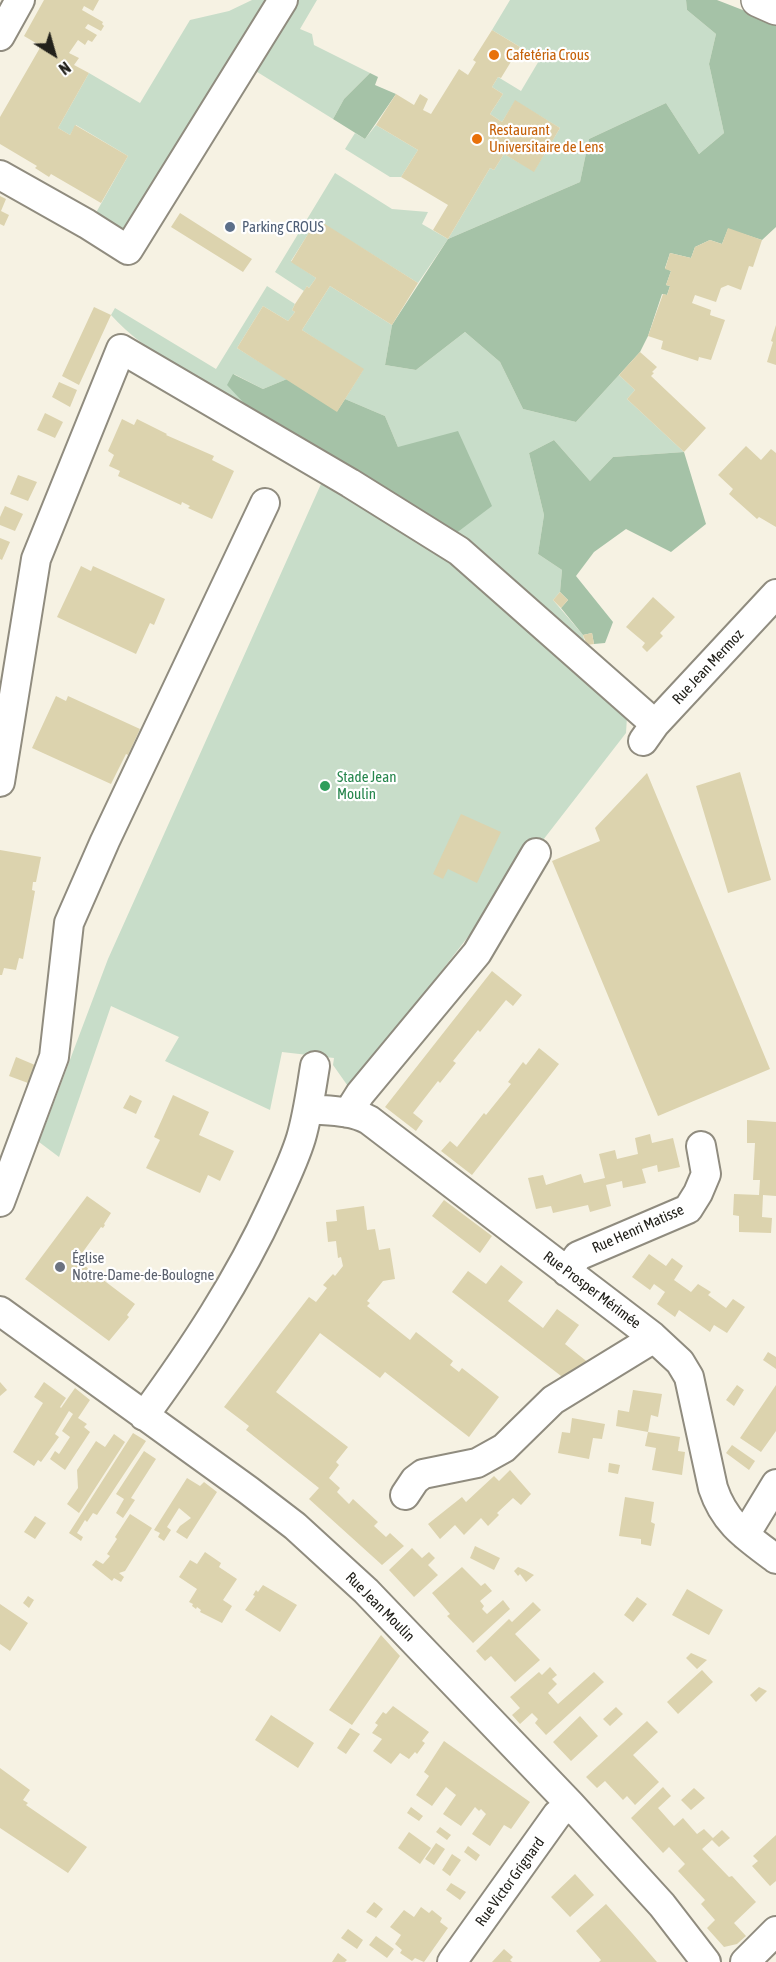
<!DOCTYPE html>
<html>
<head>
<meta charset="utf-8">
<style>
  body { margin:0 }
  #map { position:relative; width:776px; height:1962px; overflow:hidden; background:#f6f2e3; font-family:"Asap Condensed",sans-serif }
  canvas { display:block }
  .north { position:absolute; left:24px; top:24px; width:60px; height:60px; -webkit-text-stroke:4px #fff; paint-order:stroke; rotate:143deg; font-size:16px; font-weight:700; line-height:24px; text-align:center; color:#22211b }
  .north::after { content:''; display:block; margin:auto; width:21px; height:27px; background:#22211b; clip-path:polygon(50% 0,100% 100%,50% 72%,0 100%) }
</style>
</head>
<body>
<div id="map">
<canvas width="776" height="1962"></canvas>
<div class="north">N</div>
</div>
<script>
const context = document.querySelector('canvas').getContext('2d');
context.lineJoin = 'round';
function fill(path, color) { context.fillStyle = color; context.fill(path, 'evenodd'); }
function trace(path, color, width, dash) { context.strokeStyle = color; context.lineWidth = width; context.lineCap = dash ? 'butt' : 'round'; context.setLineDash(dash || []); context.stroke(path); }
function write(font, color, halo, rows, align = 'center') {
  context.font = font + ' "Asap Condensed",sans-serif'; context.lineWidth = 4.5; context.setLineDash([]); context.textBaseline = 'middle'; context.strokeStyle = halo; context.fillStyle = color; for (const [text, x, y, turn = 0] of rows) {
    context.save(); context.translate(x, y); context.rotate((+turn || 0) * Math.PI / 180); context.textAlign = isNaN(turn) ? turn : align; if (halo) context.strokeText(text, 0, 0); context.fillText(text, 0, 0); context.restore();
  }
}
fill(new Path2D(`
  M252,0H272L125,238L93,218L128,156L76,125L70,135L58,128L89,73L140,103L190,20L229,11Z
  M296,0H317L300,29L312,34L314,45L370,73L344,99L333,119L254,70Z
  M510,0H686L687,10L716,34L709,64L724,133L699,154L666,103L589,139L580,182L448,239L418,283L317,220L291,261L316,278L309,288L307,286L304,291L275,272L335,173L392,209L428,212L422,224L448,239L490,168L494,170L504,154L534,171L560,128L515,101L502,122L490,114L503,94L492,87L498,77L521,91L540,59L492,30Z
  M376,125L418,150L401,177H390L345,149L355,133L365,139Z
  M267,286L295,304L292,310L295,312L288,321L263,306L237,348L287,379L263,389L234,374L258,418C228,402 201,384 173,365C151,350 129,335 111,315L115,308L216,369Z
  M330,286L392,325L385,365L416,370L465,332L500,362L523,409L576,422L619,375L635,390L627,399L684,452L613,457L590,481L554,440L529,453L544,515L538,554L562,570L560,592L553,600L583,635L585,644L455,534L398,447L385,416L345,399L363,370L302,330Z
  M321,484L450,559L627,717L626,733L350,1089L333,1065L334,1058L282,1052L270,1110L165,1061L179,1037L111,1006L59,1157L39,1142L108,959Z`), '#c8ddc9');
fill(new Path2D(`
  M686,0H717L776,23V227L762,240L728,229L722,244L710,240L695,247L691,258L670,253L665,268L671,271L666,285L670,286L667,295L662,294L648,336L640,352L576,422L523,409L500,362L465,332L416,370L385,365L392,325L448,239L580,182L589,139L666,103L699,154L724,133L709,64L716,34L687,10Z
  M370,73L378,77L375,85L396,94L365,139L333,119L344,99Z
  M233,374L263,389L287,379L337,411L345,399L385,416L398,447L458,431L492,506L455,534L258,418L227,385Z
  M554,440L590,481L613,457L684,452L706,524L671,552L626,529L594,552L576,576L613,622L605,643L594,644L592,633L583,635L561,608L568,600L560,592L562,570L538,554L544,515L529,453Z`), '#a5c2a7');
fill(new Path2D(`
  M44,0H99L93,11L84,6L82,10L103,22L102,24L104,26L101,31L88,24L85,28L97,35L92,42L88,40L85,45L78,40L69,53L79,58L74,65L89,73L58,128L70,135L75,125L128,156L101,203L51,174L49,177L35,168L37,166L0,144V117L41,46L24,36Z
  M492,30L520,47L501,78L498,77L492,87L503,94L490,114L502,122L515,100L560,128L534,172L504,154L494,170L490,168L448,239L433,230L448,205L401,177L418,150L376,125L396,94L414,105L420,94L428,99L423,110L431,114L459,69L468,75L476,62L473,60Z
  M0,196L6,199L1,211L9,215L4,226L0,224Z
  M180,213L252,259L243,272L171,227Z
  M317,219L418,283L392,325L330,286L302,330L364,369L337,412L237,348L263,306L288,321L295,312L292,310L295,304L307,286L309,288L316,278L291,262Z
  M728,228L762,240L753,267L749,266L741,290L728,285L721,288L716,302L695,295L692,303L711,310L710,315L725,320L711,360L699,357L698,361L661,349L663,341L648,336L663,294L667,295L670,286L666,285L671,271L665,269L670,253L691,258L695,247L710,240L722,244Z
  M94,307L111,315L79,385L62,376Z
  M776,325V365L767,362L773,342L771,341Z
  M640,352L657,367L652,372L654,373L651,376L706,428L684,452L627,399L635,390L619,375Z
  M59,382L77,390L70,407L52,397Z
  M45,413L63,422L55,438L37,430Z
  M122,419L134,425L137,419L167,434L166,435L214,456L212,460L234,471L212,519L188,508L190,506L182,502L181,505L118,476L120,471L109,466L114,455L108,451Z
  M746,446L761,460L771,449L776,453V527L759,517L757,519L729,494L733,489L718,475Z
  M18,475L37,482L28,501L10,494Z
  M5,506L23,514L15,531L0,525V517Z
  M0,538L10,542L2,560L0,559Z
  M81,566L91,571L93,566L165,599L154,625L150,623L136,654L57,617Z
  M560,592L568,600L561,608L553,600Z
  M653,597L675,617L660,633L663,636L647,652L642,647L645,643L626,627Z
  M592,633L594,644L587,645L583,635Z
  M56,696L66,701L68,696L140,729L128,755L126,754L111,784L32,748Z
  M740,772L771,880L728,893L696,786Z
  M647,773L770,1069L658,1116L552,861L600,841L595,828Z
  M461,814L501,832L477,883L448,869L443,879L433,874Z
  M0,850L41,857L36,882H33L32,890L35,891L23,959L19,958L16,970L4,968L2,975H0Z
  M492,971L522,995L513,1006L506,1000L480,1032L478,1030L453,1061L456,1063L440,1083L438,1081L413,1113L423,1121L416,1131L385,1107Z
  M539,1048L559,1064L472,1175L441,1151L450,1141L457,1147L484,1113L486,1115L511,1084L508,1082L523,1062L526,1065Z
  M16,1057L35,1065L28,1083L9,1076Z
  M130,1095L142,1101L136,1114L123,1108Z
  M173,1095L209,1112L199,1135L234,1151L220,1181L208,1175L200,1193L146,1168L160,1140L154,1137Z
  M747,1120L776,1122V1196L763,1195L762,1217L772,1218L771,1233L739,1232V1216L733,1215L734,1194L759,1195L760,1180H753L755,1143H747Z
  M650,1134L652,1143L673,1138L680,1167L658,1172L657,1165L642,1169L646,1183L623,1188L622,1181L606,1185L611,1206L590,1212L588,1205L553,1213L551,1206L536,1209L528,1178L543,1175L546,1185L581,1174L584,1183L605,1178L599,1154L615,1150L617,1159L638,1154L635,1138Z
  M87,1196L111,1213L104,1224L105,1225L103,1228L101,1227L77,1260L135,1304L127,1315L129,1317L109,1341L25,1279Z
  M444,1200L492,1236L480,1253L432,1216Z
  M364,1206L367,1230L375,1229L379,1250L390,1248L395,1279L383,1281L367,1301L370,1303L367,1306L410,1340L416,1332L453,1361L450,1365L459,1372L462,1368L499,1397L469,1437L385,1372L380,1378L320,1333L276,1392L348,1447L336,1462L339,1465L329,1478L340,1488L337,1492L349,1504L353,1499L378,1522L374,1526L386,1537L390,1533L404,1546L382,1565L309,1499L319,1488L246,1430L249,1426L224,1407L309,1297L316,1302L327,1288L323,1285L333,1274L335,1276L343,1266L341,1257L338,1258L336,1241L328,1242L326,1222L337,1221L336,1210Z
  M649,1254L666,1266L672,1258L683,1266L674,1280L691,1292L698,1284L711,1292L708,1295L726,1308L733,1299L745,1307L727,1333L714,1325L710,1332L679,1310L675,1317L657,1304L665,1292L654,1284L650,1290L632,1277Z
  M501,1265L523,1282L508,1301L543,1328L557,1309L579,1325L565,1344L590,1364L565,1379L452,1292L468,1271L486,1284Z
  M768,1352L776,1357V1369L763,1360Z
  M0,1382L7,1390L0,1396Z
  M44,1382L66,1398L60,1407L61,1408L75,1388L90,1400L78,1418L87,1424L84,1427L90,1432L65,1470L50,1459L55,1451L59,1454L70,1437L62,1431L73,1414L69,1411L55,1434L59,1437L41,1462L38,1460L34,1466L13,1452L43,1403L34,1397Z
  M737,1385L744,1390L734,1406L726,1400Z
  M776,1385V1431L761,1452L740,1438Z
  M633,1390L662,1394L658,1417L651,1415L648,1432L616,1426L618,1410L629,1412Z
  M572,1418L605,1424L602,1439L593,1438L589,1459L558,1453L562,1432L570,1433Z
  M648,1432L680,1437L678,1451L685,1452L682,1475L652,1470L656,1448L645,1446Z
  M133,1433L146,1441L97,1515L93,1513L87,1522L85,1520L77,1533L83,1537L81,1541L69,1533Z
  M114,1434L125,1442L79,1513L67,1504L78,1488L77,1470L96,1441L105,1447Z
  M732,1445L755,1461L749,1470L726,1453Z
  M144,1451L156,1459L131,1498L135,1500L123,1518L116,1513L124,1499L116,1494Z
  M609,1463L620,1465L618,1474L608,1472Z
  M510,1470L531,1494L521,1505L513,1498L497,1513L499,1515L488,1526L481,1518L464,1535L455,1525L440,1539L428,1524L462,1497L466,1502L494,1476L499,1481Z
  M187,1478L200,1486L204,1482L217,1492L187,1539L176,1532L180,1526L191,1518L179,1508L167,1527L171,1530L164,1541L158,1537L160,1533L154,1530Z
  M625,1497L654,1502L651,1522L655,1524L651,1546L641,1544V1539L619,1536Z
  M130,1514L152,1528L125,1571L119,1573L124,1577L121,1582L114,1578L112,1581L92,1565L96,1560L103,1564L110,1556L107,1554L117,1539L115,1537Z
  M35,1516L46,1523L35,1539L24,1532Z
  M475,1546L500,1558L494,1570L470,1558Z
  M412,1548L422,1558L429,1552L435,1558L428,1565L438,1575L414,1597L389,1570Z
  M205,1552L221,1563L219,1567L237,1579L223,1600L232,1606L222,1623L200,1612L201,1610L197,1607L196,1609L192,1606L193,1604L189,1602L197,1589L179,1577L190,1560L197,1564Z
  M462,1567L481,1586L485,1583L492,1591L480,1601L484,1606L482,1609L487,1614L503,1600L510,1609L473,1643L447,1616L450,1614L432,1593Z
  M518,1567L525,1570L534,1575L526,1582L520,1574L518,1576L514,1571Z
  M263,1585L297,1605L280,1632L245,1610L255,1596L253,1595L256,1590L258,1592Z
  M687,1589L723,1610L709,1635L672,1615Z
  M28,1596L34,1600L29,1608L23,1603Z
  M637,1597L647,1604L633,1622L624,1615Z
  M533,1602L541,1610L515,1634L540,1660L515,1682L491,1656L485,1661L476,1651L509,1619L512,1622Z
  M0,1604L28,1623L10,1651L0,1644Z
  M381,1635L400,1656L352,1725L329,1710Z
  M691,1653L707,1660L697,1669L686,1658Z
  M550,1667L557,1675L552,1679L557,1684L548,1693L558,1704L594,1672L604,1682L546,1735L535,1723L538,1719L532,1713L520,1724L512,1715L520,1708L510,1697L539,1672L542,1675Z
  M702,1670L713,1682L678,1714L667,1702Z
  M759,1687L767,1691L756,1702L750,1695Z
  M393,1706L429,1732L422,1741L425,1743L417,1754L415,1752L409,1759L400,1753L391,1764L373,1751L382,1739L372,1733L378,1725L375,1723L383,1712L386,1714Z
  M616,1707L623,1714L610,1726L603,1719Z
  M271,1715L314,1743L298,1768L255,1740Z
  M580,1716L598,1736L571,1761L553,1742Z
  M647,1721L658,1732L633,1755L659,1782L635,1805L627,1796L623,1800L605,1781L597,1788L586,1777Z
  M350,1728L360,1734L346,1754L337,1748Z
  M444,1741L530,1802L511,1829L504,1825L490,1846L472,1834L486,1814L481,1809L479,1811L475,1807L461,1826L443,1814L456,1795L446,1787L432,1806L416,1795L429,1776L424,1772Z
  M0,1768L30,1790L23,1800L28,1803L26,1805L87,1847L68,1873L0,1828Z
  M663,1787L671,1796L658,1808L674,1826L683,1818L697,1834L704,1829L713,1838L722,1830L730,1838L719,1847L712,1840L702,1849L729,1877L732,1876L756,1902L734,1923L746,1936L737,1944L724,1947L707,1928L715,1920L701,1904L705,1900L678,1871L685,1864L669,1847L663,1853L631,1818Z
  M694,1788L705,1798L691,1810L681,1800Z
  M411,1807L423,1816L419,1821L407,1813Z
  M440,1827L451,1835L447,1840L436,1832Z
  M409,1832L431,1848L420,1864L398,1848Z
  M776,1835V1881L770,1886L752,1866L758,1861L753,1856Z
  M436,1843L445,1849L434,1865L425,1859Z
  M468,1846L480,1855L476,1861L464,1852Z
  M452,1854L461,1860L450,1876L442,1870Z
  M575,1874L594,1895L570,1917L551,1897Z
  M451,1883L466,1892L460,1900L446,1890Z
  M374,1902L383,1909L376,1918L366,1912Z
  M606,1904L632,1933L657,1962H599L601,1960L576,1931Z
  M421,1907L429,1913L432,1910L442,1918L440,1922L448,1928L424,1962L415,1958L412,1961L400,1953L402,1950L395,1944L401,1935L390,1927L404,1910L414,1917Z
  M348,1929L363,1940L357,1949L341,1938Z
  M376,1936L394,1949L387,1958L369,1945Z
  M504,1949L513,1957L510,1960L512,1962H492Z
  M338,1953L347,1960L345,1962H332Z`), '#dcd3ae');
const minor = new Path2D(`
  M0,36L20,0
  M0,175L87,224L128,250L283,0
  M643,741L655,724L776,594
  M0,782L36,559L121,349L350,483L459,551L655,724
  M308,1109C329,1111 351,1110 369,1120L652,1336L680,1362L689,1377L713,1488C725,1524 747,1537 776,1559
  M348,1113L360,1094L477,953L536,853
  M0,1202L54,1057L69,923L105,841L265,503
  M567,1272L578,1256L688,1209L698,1193L706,1174L701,1146
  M0,1311L248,1490L295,1526L366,1591L570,1804L662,1905L706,1962
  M144,1416C193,1349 238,1281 273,1205C283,1183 294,1161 301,1138C308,1114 311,1090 315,1066
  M405,1495L415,1480L423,1474L477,1463L504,1448L553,1400L646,1343L652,1336
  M745,1535L776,1484
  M452,1962L557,1815L570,1804
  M745,1962L776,1931`);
const major = new Path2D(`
  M758,0L776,8`);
trace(minor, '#908c7f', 32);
trace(major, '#908c7f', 36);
trace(minor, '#fff', 28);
trace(major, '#fff', 33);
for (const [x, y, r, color] of [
  [494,55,6,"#e8710a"],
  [477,139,6,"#e8710a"],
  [230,227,6,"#5c6f8a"],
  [325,786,6,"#2e9e5b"],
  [60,1267,6,"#6b7280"]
]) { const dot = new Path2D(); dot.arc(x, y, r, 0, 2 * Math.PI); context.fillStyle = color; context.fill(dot); trace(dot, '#fff', 2); }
write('15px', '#c56008', '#fff', [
  ["Cafetéria Crous",506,55],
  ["Restaurant",489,130],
  ["Universitaire de Lens",489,147]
], 'left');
write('15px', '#4e5e75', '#fff', [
  ["Parking CROUS",242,227]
], 'left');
write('15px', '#22211b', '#fff', [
  ["Rue Jean Mermoz",708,667,-47],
  ["Rue Henri Matisse",638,1229,-24],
  ["Rue Prosper Mérimée",592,1290,37],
  ["Rue Jean Moulin",380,1607,45],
  ["Rue Victor Grignard",510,1882,-54]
]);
write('15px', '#27864d', '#fff', [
  ["Stade Jean",337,777],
  ["Moulin",337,794]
], 'left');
write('15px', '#5b616d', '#fff', [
  ["Église",72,1258],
  ["Notre-Dame-de-Boulogne",72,1275]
], 'left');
</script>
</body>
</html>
